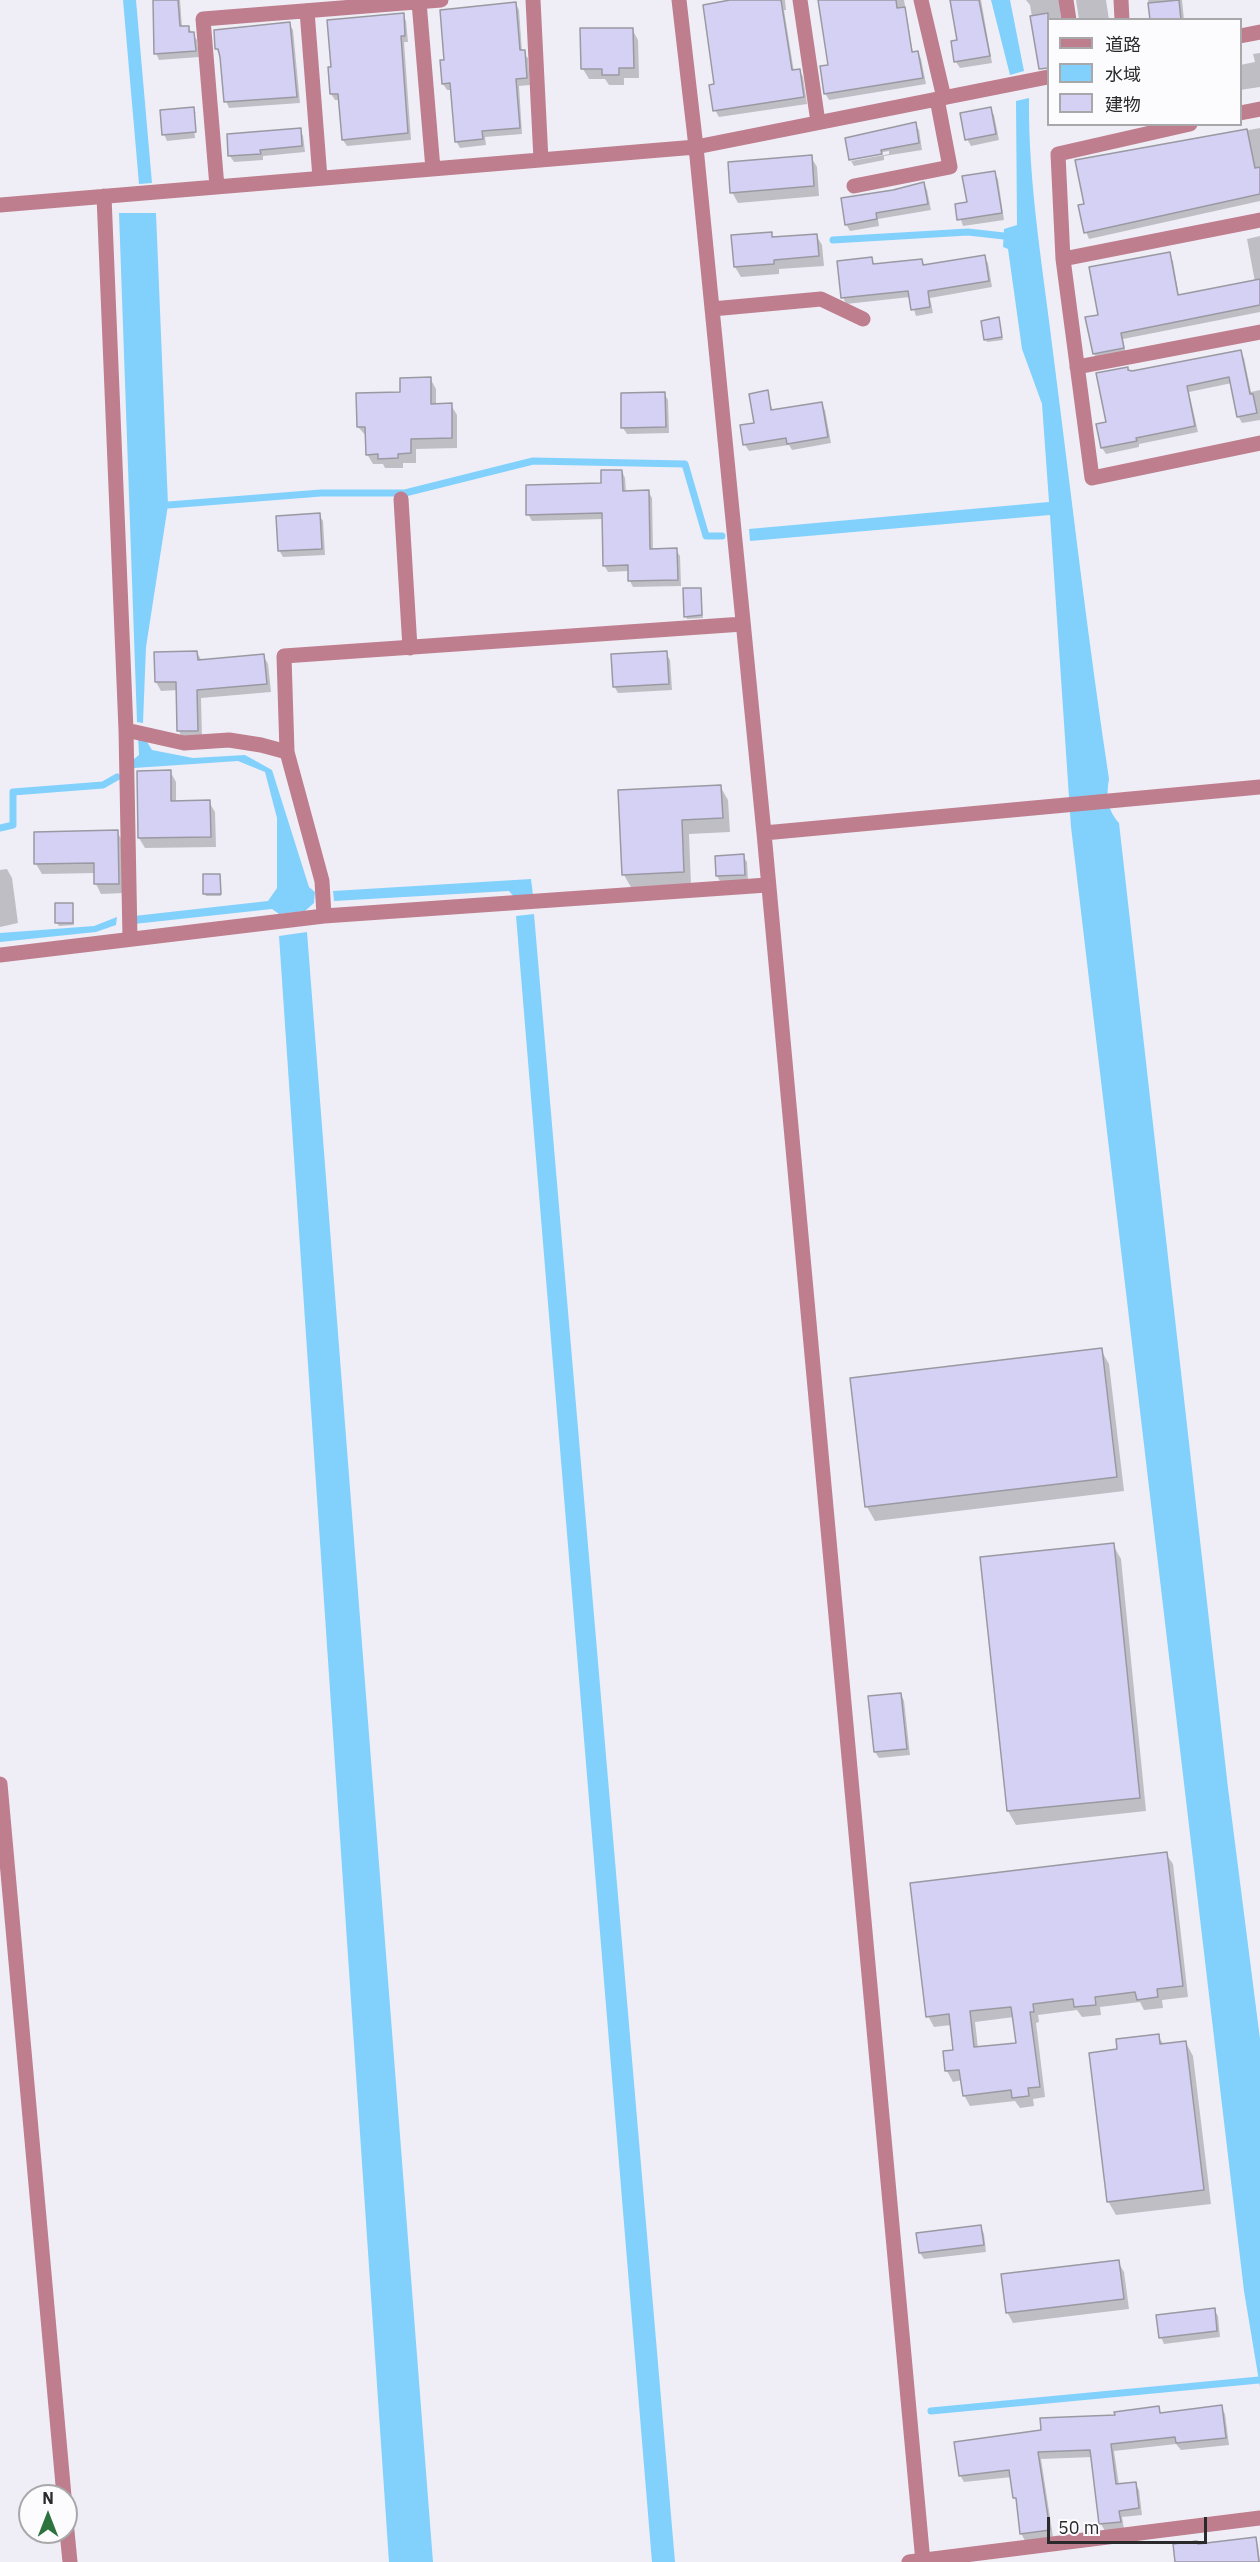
<!DOCTYPE html>
<html>
<head>
<meta charset="utf-8">
<style>
  body { margin:0 }
  #map { position:relative; width:1260px; height:2562px; overflow:hidden; background:#efeef7; font-family:"IBM Plex Sans","Noto Sans JP",sans-serif }
  canvas { display:block }
  .legend { position:absolute; left:1047px; top:18px; width:195px; height:108px; box-sizing:border-box; background:#fcfcfe; border:2px solid #a8a8aa; margin:0; padding:8px 10px; list-style:none; font-size:18px; color:#2a2a2d }
  .legend li { display:flex; align-items:center; gap:12px; height:30px }
  .legend b { width:30px; border:2px solid #a8a8aa }
  .north { position:absolute; left:18px; top:2484px; width:60px; height:60px; box-sizing:border-box; background:#fcfcfe; border:2px solid #a8a8aa; border-radius:50%; rotate:0deg; font-size:16px; font-weight:700; line-height:24px; text-align:center; color:#2a2a2d }
  .north::after { content:''; display:block; margin:auto; width:21px; height:27px; background:#2d733f; clip-path:polygon(50% 0,100% 100%,50% 72%,0 100%) }
  .scale { position:absolute; left:1047px; top:2517px; width:160px; height:27px; box-sizing:border-box; border:3px solid #2a2a2d; border-top:0; padding-left:8px; font-size:18px; line-height:21px; white-space:nowrap; color:#2a2a2d; -webkit-text-stroke:4px #fcfcfe; paint-order:stroke }
</style>
</head>
<body>
<div id="map">
<canvas width="1260" height="2562"></canvas>
<ul class="legend">
<li><b style="height:8px;background:#bf7e8e"></b>道路</li>
<li><b style="height:16px;background:#82d1fc"></b>水域</li>
<li><b style="height:16px;background:#d4d1f5"></b>建物</li>
</ul>
<div class="north">N</div>
<div class="scale">50 m</div>
</div>
<script>
const context = document.querySelector('canvas').getContext('2d');
context.lineJoin = 'round';
function fill(path, color) { context.fillStyle = color; context.fill(path, 'evenodd'); }
function trace(path, color, width, dash) { context.strokeStyle = color; context.lineWidth = width; context.lineCap = dash ? 'butt' : 'round'; context.setLineDash(dash || []); context.stroke(path); }
fill(new Path2D(`
  M123,0H136L152,183L139,184Z
  M991,0H1010L1024,71L1010,75Z
  M1029,98C1028,185 1044,274 1054,360C1072,500 1088,640 1109,779C1106,797 1107,809 1119,823L1228,1788L1260,2039V2387L1244,2291L1071,827L1050,515L750,541L749,529L1049,502L1042,404L1022,349L1008,249L1003,247L1004,229L1017,225L1016,101Z
  M119,213H156L168,505L146,647L143,723L137,722Z
  M138,736L144,737L152,750L193,758L245,755L272,770L309,887L315,892L314,903L305,911L279,914L272,909L134,924V916L268,901L277,888V818L265,772L238,761L134,768V759L139,755Z
  M531,879L533,895L514,897L509,891L334,901L333,891Z
  M534,914L675,2562H652L516,916Z
  M117,917L116,925L96,932L0,942V933L94,926Z
  M307,932L433,2562H389L279,936Z`), '#82d1fc');
fill(new Path2D(`
  M154,0H180L182,28L188,27L197,40L199,57L159,60L156,53Z
  M738,0H785L786,10H784L794,72L800,71L803,77L807,104L719,117L715,110V85Z
  M820,0H904L913,53L918,52L921,59L926,84L829,100L825,93L829,66Z
  M952,0H981L992,63L960,68L956,62L959,42Z
  M1026,0H1065L1060,4L1061,20H1048V46L1039,48L1036,41L1030,5Z
  M1076,0H1106L1109,20H1079Z
  M1148,0H1182L1184,20H1151Z
  M516,4L519,10L522,52L528,58L530,85L519,86L522,134L485,137L486,145L460,148L456,141L452,90H447L443,84L445,61Z
  M403,14L406,21L408,42H404L411,140L347,146L343,140L340,100H335L331,94Z
  M289,24L293,30L300,103L229,108L226,101L220,55L217,49Z
  M632,29L638,40L639,78H624V85H609L605,79H589L583,69Z
  M1260,53V87L1240,90V65L1255,62L1253,54Z
  M193,109L196,113H193L195,138L167,141L164,134Z
  M990,109L994,115L999,140L971,146L967,139Z
  M915,124L919,130L922,150L884,156V160L854,166L851,161L889,154V151L850,158Z
  M1260,128V201L1089,239L1086,232V205L1077,161Z
  M300,129L303,136L305,152L263,156V160L234,162L230,156Z
  M811,157L817,167L819,196L738,203L732,192Z
  M994,172L998,179L1004,220L963,226L956,205L968,203Z
  M924,184L927,190L931,210L878,219L879,226L850,231L846,224Z
  M771,234L773,238L816,235L822,245L824,266L779,269V274L741,277L735,267Z
  M1260,236V312L1123,339L1126,355L1098,360L1094,354L1100,316L1169,254L1173,261L1179,296L1255,282L1247,239Z
  M984,256L988,263L992,287L930,298L933,313L916,316L910,297L846,304L843,297L871,259L875,265L922,260L925,266Z
  M998,319L1003,340L987,342L986,340Z
  M1240,352L1244,358L1251,392L1260,390V420L1242,423L1238,416L1232,383L1189,392L1198,432L1139,444V447L1106,454L1102,448L1107,423L1128,372Z
  M430,378L436,389V405H451L457,415V448L416,449V463H403V468H385L383,464H373L367,454V437L358,427L402,393Z
  M767,392L773,411L821,403L825,410L831,443L792,450L789,445L749,451L745,445L742,427L756,425Z
  M664,393L668,400L669,433L627,434L623,428Z
  M622,471L625,478L626,492L648,491L652,498L653,550H676L680,556L681,586L633,587L630,581L629,571L608,572L604,565L603,519L532,521L528,514L602,484Z
  M319,515L323,521L325,555L283,557L279,550Z
  M700,589L703,618L687,619L686,616Z
  M197,653L202,661L263,655L268,664L271,692L201,698L202,739L183,740L179,731L178,690L161,691L156,682V654Z
  M666,653L670,660L672,690L618,693L614,686Z
  M170,771L176,782V802H209L215,812L216,847L145,848L139,838Z
  M720,786L728,800L730,832L689,834L691,886L632,889L624,875L619,792Z
  M117,832L123,842L124,893L101,894L96,884L95,873L42,874L36,864Z
  M743,856L747,862L748,881L721,883L717,876L716,858Z
  M7,869L12,878L18,923L0,927V870Z
  M219,875L221,896H206L205,894Z
  M72,904L74,925L59,926L57,923Z
  M1101,1350L1109,1364L1124,1491L875,1521L867,1507L851,1380Z
  M1113,1545L1121,1559L1146,1811L1016,1825L1008,1811L982,1558Z
  M901,1694L904,1701L910,1755L879,1758L875,1752Z
  M1166,1854L1173,1864L1188,1997L1162,2000L1163,2008L1144,2010L1140,2002L1100,2007L1101,2015L1082,2017L1077,2010L1038,2015L1039,2022L1036,2023L1045,2097L1033,2099L1034,2106L1020,2108L1015,2101L970,2106L964,2095L962,2080L953,2082L947,2071L944,2052L954,2051L951,2025L934,2027L928,2016ZM1014,2017L1018,2044L978,2048L975,2022Z
  M1158,2036L1164,2045L1186,2043L1193,2056L1211,2204L1116,2215L1108,2201L1118,2051Z
  M981,2227L984,2234L986,2252L924,2259L920,2253Z
  M1118,2262L1124,2272L1129,2309L1013,2323L1007,2312Z
  M1214,2310L1218,2316L1220,2337L1164,2344L1161,2337Z
  M1221,2407L1225,2414L1229,2445L1181,2450L1176,2444L1114,2451L1119,2485L1135,2483L1139,2490L1142,2515L1122,2517L1124,2529L1105,2531L1101,2524L1093,2457L1041,2459L1053,2537L1025,2541L1021,2533L1018,2503L1015,2498L1012,2477L964,2482L960,2475L1043,2432L1158,2408L1162,2414Z
  M1255,2539L1258,2545L1260,2562H1176L1198,2545Z`), '#0003');
trace(new Path2D(`
  M833,240L968,232L1004,236
  M168,505L321,493H405L533,461L685,464L706,536H722
  M0,828L13,825V792L103,785L117,777
  M931,2411L1259,2380`), '#82d1fc', 7);
const building = new Path2D(`
  M153,0H178L180,26H189V32H194L196,51L154,54Z
  M730,0H781L792,70L800,69L804,97L713,111L709,85L714,84L703,5Z
  M818,0H896L897,8L905,7L912,52L918,51L923,78L824,94L820,66L828,65Z
  M950,0H979L990,56L954,62L951,41L957,40Z
  M1179,0L1181,20H1150L1148,3Z
  M516,2L520,50H525L527,78L516,79L520,128L482,131L483,139L455,142L450,83L442,84L440,60H444L440,10Z
  M404,13L405,36H401L408,133L342,140L338,94H330L328,67H331L327,20Z
  M1048,13V68L1039,69L1030,16Z
  M290,22L297,97L224,102L220,57L218,49H215L214,30Z
  M580,28H633L634,68H619V75H602V69H581Z
  M194,107L196,132L162,135L160,110Z
  M991,107L996,134L965,140L960,113Z
  M916,122L919,143L881,150L882,154L849,160L845,138Z
  M301,128L302,146L260,150L261,154L228,156L227,134Z
  M1247,129L1255,168L1260,167V194L1084,233L1078,205L1084,204L1075,160Z
  M812,155L814,186L730,193L728,162Z
  M995,171L1002,213L957,220L955,204L967,202L962,176Z
  M924,182L928,204L876,213L877,219L845,225L841,198L893,190Z
  M772,232V237L817,234L819,256L774,260V264L734,267L731,235Z
  M1170,252L1178,295L1260,279V305L1121,333L1124,348L1093,354L1085,317L1098,315L1089,267Z
  M985,255L989,281L928,291L930,307L911,310L908,291L841,298L837,261L872,257L873,264L922,259L923,265Z
  M999,317L1002,337L984,340L981,321Z
  M1241,350L1250,394H1253L1257,413L1237,417L1229,377L1187,386L1195,426L1136,438L1137,441L1101,448L1096,424L1106,422L1096,373L1128,367V370L1132,371Z
  M431,377V404L452,403V438L411,439V453L398,454V458L378,459V454L366,455L365,427H357L356,393L400,392V378Z
  M768,390L771,410L822,402L828,437L787,444L786,438L743,445L740,425L754,423L749,394Z
  M665,392L666,427L621,428V393Z
  M601,470H622L623,491L649,490L650,549L677,548L678,580L628,581V565L603,566L602,513L526,515V485L601,483Z
  M320,513L322,549L278,551L276,516Z
  M683,588H701L702,615L684,617Z
  M197,651L198,660L264,654L267,684L197,690L198,731H177L176,682H155L154,652Z
  M667,651L669,684L613,687L611,654Z
  M171,770V801L210,800L211,837L138,838L137,771Z
  M721,785L723,818L682,820L684,872L622,875L618,790Z
  M118,830L119,884H94V863L34,864V832Z
  M744,854L745,875L716,876L715,856Z
  M203,874H220L221,894H203Z
  M55,903H73V923H55Z
  M1102,1348L1117,1477L865,1507L850,1378Z
  M1114,1543L1140,1798L1007,1811L980,1557Z
  M901,1693L907,1749L874,1752L868,1696Z
  M1167,1852L1183,1986L1157,1989L1158,1997L1137,2000L1135,1992L1095,1997L1096,2005L1074,2007L1073,1999L1033,2004L1034,2012H1030L1040,2087L1028,2088L1029,2096L1012,2098L1011,2090L963,2096L959,2070L945,2071L943,2051L953,2050L949,2014L926,2017L910,1883ZM1011,2007L1016,2043L974,2047L970,2011Z
  M1159,2034L1160,2044L1186,2041L1204,2190L1107,2202L1089,2053L1117,2049L1116,2039Z
  M981,2225L984,2245L919,2253L916,2233Z
  M1119,2260L1124,2299L1006,2313L1001,2274Z
  M1215,2308L1217,2331L1159,2338L1156,2315Z
  M1222,2405L1226,2438L1176,2443L1175,2437L1111,2444L1116,2484L1136,2482L1139,2508L1119,2511L1121,2522L1099,2524L1090,2450L1038,2452L1050,2530L1020,2534L1016,2498H1013L1009,2470L959,2476L954,2442L1041,2430L1040,2418L1115,2415L1114,2412L1159,2406L1160,2413Z
  M1256,2537L1259,2562H1175L1173,2544L1197,2541L1198,2544Z`);
fill(building, '#d4d1f5');
trace(building, '#9a99a2', 1.5);
trace(new Path2D(`
  M533,0L541,160
  M679,0L696,147L764,833L923,2562
  M800,0L818,122
  M921,0L944,98
  M1066,0L1069,20
  M1121,0L1122,20
  M419,2L433,169
  M307,11L320,178
  M1240,36L1260,32
  M1240,113L1260,109
  M1190,124L1058,154L1063,259L1092,478L1260,443
  M854,186L950,167L937,99
  M217,187L203,19L441,0
  M104,196L126,730L130,938
  M0,205L696,147L1048,77
  M1063,259L1260,220
  M712,309L821,299L863,319
  M1077,367L1260,332
  M401,499L410,648
  M126,730L184,743L229,740L261,745L287,752
  M764,833L1260,787
  M324,916L322,881L287,752L284,656L743,624
  M0,955L324,916L767,885
  M0,1784L64,2496
  M66,2521L70,2562
  M909,2562L1260,2518`), '#bf7e8e', 15);
</script>
</body>
</html>
